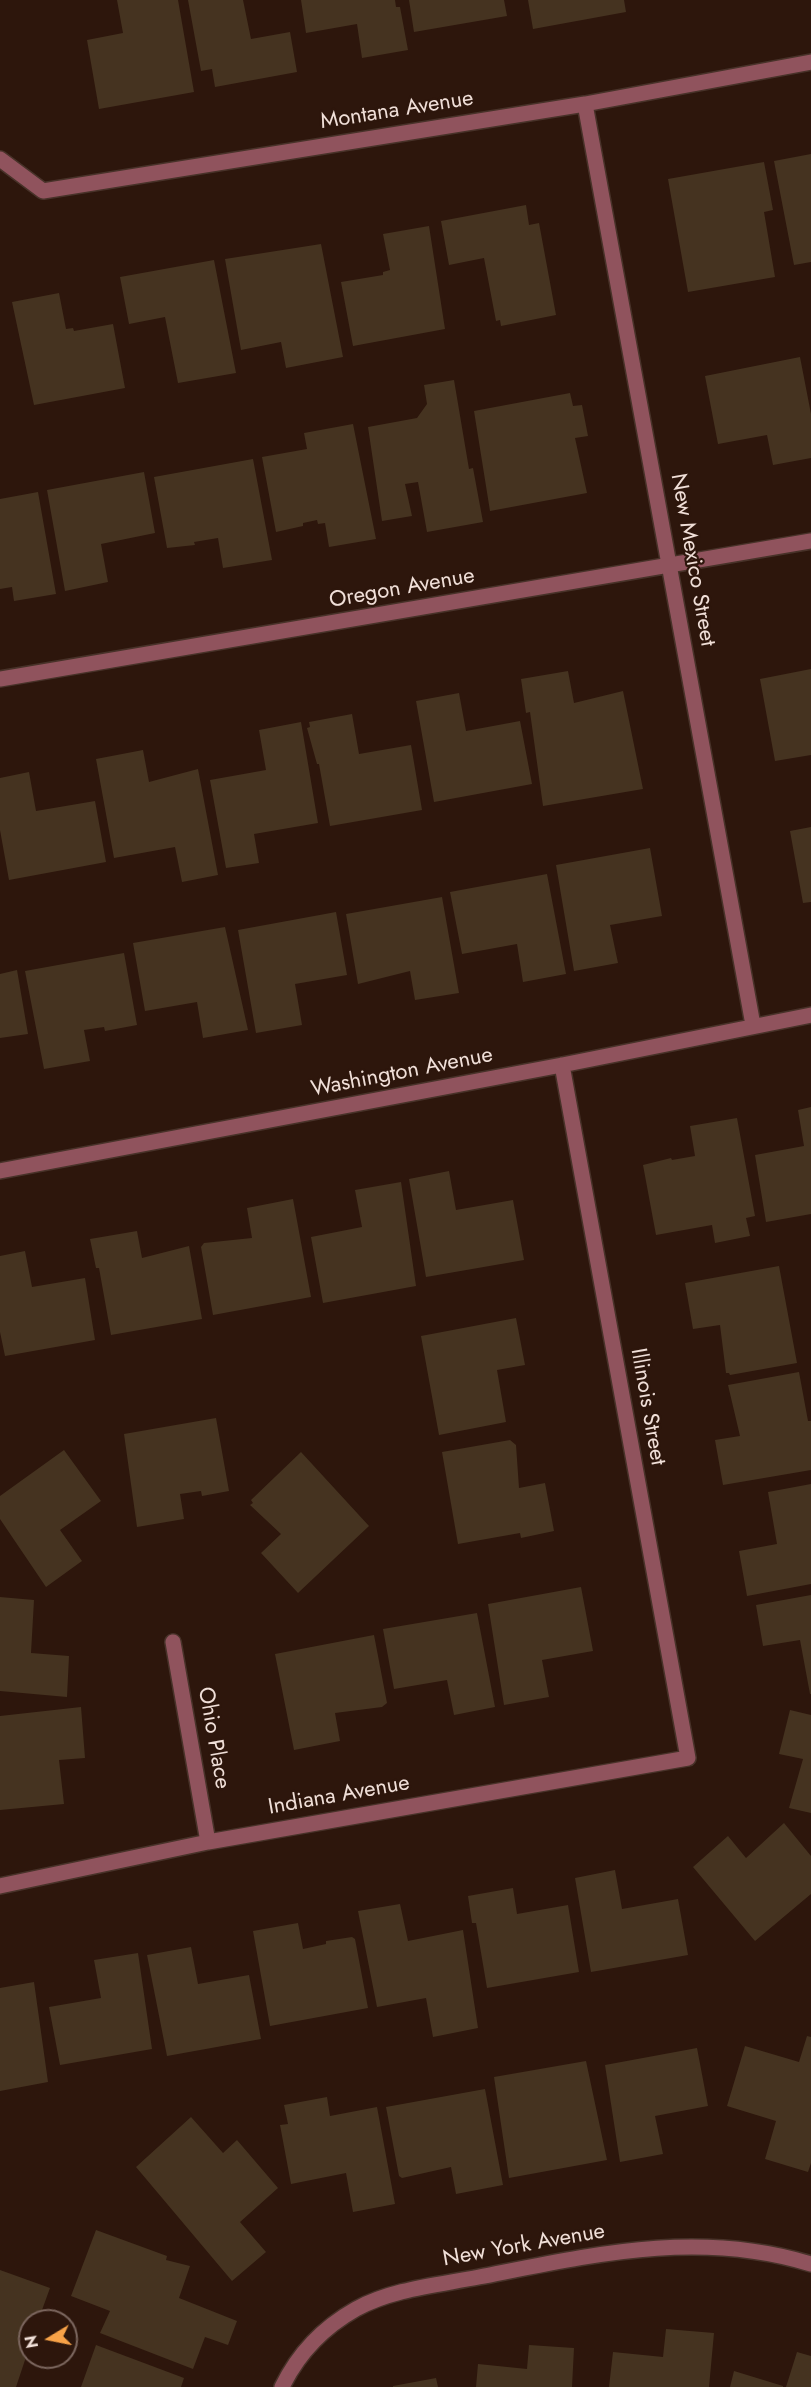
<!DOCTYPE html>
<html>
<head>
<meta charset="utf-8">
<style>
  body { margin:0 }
  #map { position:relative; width:811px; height:2387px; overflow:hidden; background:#2d160c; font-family:Jost,sans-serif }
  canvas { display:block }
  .north { position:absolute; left:18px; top:2309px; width:60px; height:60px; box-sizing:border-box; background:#2d160c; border:2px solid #7b665e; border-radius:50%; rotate:260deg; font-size:16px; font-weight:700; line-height:24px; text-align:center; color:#f0dfd8 }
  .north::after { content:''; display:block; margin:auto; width:21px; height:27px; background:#f7a248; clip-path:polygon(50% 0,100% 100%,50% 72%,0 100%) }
</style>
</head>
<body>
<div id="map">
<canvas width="811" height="2387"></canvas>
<div class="north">N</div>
</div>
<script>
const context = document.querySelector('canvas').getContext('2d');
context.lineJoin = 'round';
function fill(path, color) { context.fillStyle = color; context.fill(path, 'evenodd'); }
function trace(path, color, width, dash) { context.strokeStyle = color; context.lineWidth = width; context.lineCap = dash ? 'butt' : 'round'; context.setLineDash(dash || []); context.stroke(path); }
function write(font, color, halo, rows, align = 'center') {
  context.font = font + ' Jost,sans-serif'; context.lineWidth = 4.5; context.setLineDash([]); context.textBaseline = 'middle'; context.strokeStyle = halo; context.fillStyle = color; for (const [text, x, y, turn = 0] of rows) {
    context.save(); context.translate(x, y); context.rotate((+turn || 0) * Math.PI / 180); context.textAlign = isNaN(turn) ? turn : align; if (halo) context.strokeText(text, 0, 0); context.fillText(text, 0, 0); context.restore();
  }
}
fill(new Path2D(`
  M117,0H178L194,92L99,109L87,40L123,33Z
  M188,0H243L251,39L290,32L297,72L215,87L212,69L201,71Z
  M301,0H395L396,7H400L408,50L362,58L357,24L306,33Z
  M409,0H504L507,16L414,32Z
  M528,0H624L626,12L533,29Z
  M811,154V262L794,265L774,161Z
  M764,162L773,210L764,212L775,277L688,292L668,179Z
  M526,205L529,225L539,223L556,315L501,326L500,320L496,321L484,258L449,265L441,221Z
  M429,226L445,329L353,346L341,282L383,275V272L390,270L383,234Z
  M321,244L343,357L286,368L281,342L241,350L225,259Z
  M214,260L236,373L178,383L165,317L129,324L120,277Z
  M59,293L66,329L73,328L74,331L113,324L125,388L34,405L12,302Z
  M800,357L811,414V458L773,465L767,435L718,444L705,376Z
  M454,380L469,469L473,468L483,522L427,532L418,482L405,484L412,516L382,521L368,427L417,418L427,404L424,385Z
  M570,393L573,406L582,405L588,436L575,438L587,493L490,511L474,411Z
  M353,424L376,539L329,547L325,523L318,524L317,520L303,523V526L276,532L262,457L307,449L304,433Z
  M253,459L272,560L223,568L218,538L194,542L195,545L167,548L154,477Z
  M144,472L155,533L101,544L108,582L65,591L47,490Z
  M38,492L56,594L14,601L12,587L0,589V499Z
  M811,669V755L775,761L760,679Z
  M568,671L574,703L623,691L643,789L543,806L530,712L526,713L521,679Z
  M459,693L466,731L520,721L532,784L434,802L416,701Z
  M352,714L359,754L411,745L422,810L330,826L319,764H317L307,728L310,727L309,722Z
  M301,722L318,823L254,834L259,863L226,868L210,780L266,770L259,730Z
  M143,750L149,782L198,769L218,875L182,882L175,847L114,858L96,759Z
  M29,772L36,811L95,801L106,862L9,880L0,830V778Z
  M811,827V902L803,903L790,831Z
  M650,848L662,916L610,925L618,963L574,971L556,865Z
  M547,874L566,974L523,982L517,944L462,954L450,892Z
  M442,897L459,993L415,1000L410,971L358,984L346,914Z
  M336,912L347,975L295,984L302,1025L256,1033L238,930Z
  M225,927L248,1030L203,1038L197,1002L145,1011L133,943Z
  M124,953L137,1025L105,1031L104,1027L84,1030L90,1061L44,1069L25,971Z
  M17,970L28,1034L0,1038V974Z
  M811,1107V1214L766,1222L755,1155L804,1146L798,1110Z
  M737,1118L755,1216L746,1218L750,1236L715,1243L712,1225L656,1235L643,1165L671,1158L672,1160L695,1156L690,1126Z
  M449,1171L456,1210L513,1200L524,1260L426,1277L409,1179Z
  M401,1182L416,1286L323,1303L311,1237L362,1227L355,1190Z
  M293,1199L311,1297L213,1315L201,1247L204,1243L252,1238L247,1208Z
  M137,1231L142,1258L189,1246L202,1319L111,1335L99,1268H96L90,1239Z
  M25,1251L32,1287L85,1278L95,1340L5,1356L0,1332V1256Z
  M779,1266L797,1363L730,1375L729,1373H726L720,1325L693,1329L685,1283Z
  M516,1318L525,1365L497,1370L506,1422L439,1435L421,1336Z
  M799,1372L808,1421H811V1470L723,1485L715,1440L740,1436L728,1385Z
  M216,1418L229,1491L202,1496L201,1491L180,1494L184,1519L137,1527L124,1434Z
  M510,1440L516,1445L519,1488L545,1483L554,1531L521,1538L520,1533L458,1544L442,1452Z
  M64,1450L101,1501L60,1530L82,1561L46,1587L0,1519V1496Z
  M301,1452L369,1526L298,1593L261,1553L281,1534L250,1505L253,1503L251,1500Z
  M811,1484V1584L747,1596L739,1551L777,1544L768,1492Z
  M581,1587L593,1651L542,1660L549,1697L504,1705L488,1604Z
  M811,1595V1694H810L800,1640L763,1646L756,1605Z
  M0,1597L34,1600L31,1653L69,1656L67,1697L0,1691Z
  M477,1613L495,1707L454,1715L447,1680L394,1689L383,1629Z
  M374,1635L387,1703L382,1707L335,1713L340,1741L294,1750L275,1654Z
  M81,1707L85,1758L59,1760L64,1804L0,1810V1716Z
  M790,1710L811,1715V1813L789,1808L803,1759L779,1754Z
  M784,1823L811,1856V1894L755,1941L693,1867L728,1836L746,1858Z
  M615,1870L622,1909L678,1899L688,1955L591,1972L575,1878Z
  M513,1888L517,1914L568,1905L579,1972L487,1988L476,1923H472L468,1896Z
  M400,1904L408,1941L463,1930L478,2028L433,2037L426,1998L377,2007L358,1911Z
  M298,1923L303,1949L326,1944V1941L352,1937L355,1939L368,2008L270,2026L253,1931Z
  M191,1947L198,1984L249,1975L261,2039L167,2056L147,1955Z
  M138,1953L152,2049L60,2065L49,2007L101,1998L94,1960Z
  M34,1982L48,2082L0,2091V1988Z
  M807,2036L811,2037V2163L808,2172L765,2159L776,2121L727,2106L745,2046L799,2062Z
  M697,2048L708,2106L655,2116L663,2154L620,2162L605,2065Z
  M586,2061L607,2160L509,2178L494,2077Z
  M485,2089L503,2185L456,2194L451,2167L402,2178L399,2176L386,2107Z
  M327,2097L330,2116L377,2107L395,2204L353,2212L346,2173L291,2184L280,2125L288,2124L284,2105Z
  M191,2117L223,2153L237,2140L278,2188L240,2222L266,2252L232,2281L136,2167Z
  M96,2230L167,2256L166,2260L190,2266L179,2298L237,2321L228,2345L205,2337L193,2369L100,2333L110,2311L71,2296Z
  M0,2270L50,2288L38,2321H30V2345L16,2387H0Z
  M666,2329L714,2333L709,2387H609L613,2352L663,2357Z
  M96,2345L184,2378L181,2387H81Z
  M529,2345L574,2348L572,2387H476L478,2364L527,2369Z
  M797,2352L811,2356V2387H786Z
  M734,2371L783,2386V2387H730Z
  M436,2378L438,2387H393V2386Z`), '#453320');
const minor = new Path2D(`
  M585,104L753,1025
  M0,159L43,191L585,104L811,62
  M0,679L811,541
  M0,1171L562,1065L811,1015
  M173,1642L208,1842
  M0,1886L208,1842L688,1758L562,1065
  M282,2387C298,2354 324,2327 356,2309C392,2289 438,2285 479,2277C591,2255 698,2229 811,2264`);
trace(minor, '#483229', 18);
trace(minor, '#90535d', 15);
write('22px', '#f0dfd8', '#2d160c', [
  ["Montana Avenue",397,111,-9],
  ["New Mexico Street",692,560,80],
  ["Oregon Avenue",402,589,-10],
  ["Washington Avenue",402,1073,-11],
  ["Illinois Street",647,1407,80],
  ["Ohio Place",213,1738,80],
  ["Indiana Avenue",339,1796,-10],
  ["New York Avenue",524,2246,-10]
]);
</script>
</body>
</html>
